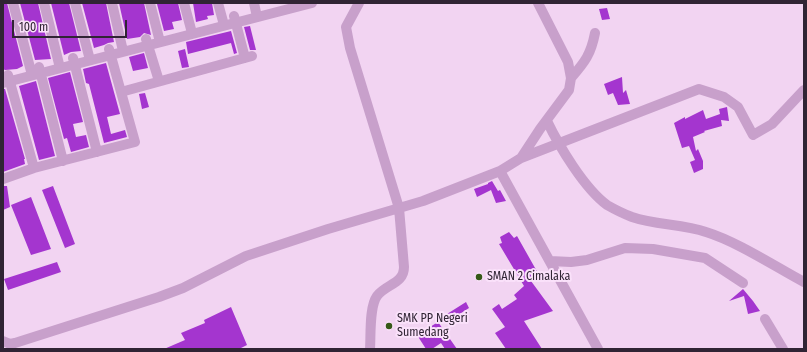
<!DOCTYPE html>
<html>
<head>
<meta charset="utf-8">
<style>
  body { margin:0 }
  #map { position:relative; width:807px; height:352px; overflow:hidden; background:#f2d4f2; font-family:"Fira Sans Condensed",sans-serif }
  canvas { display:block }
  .frame { position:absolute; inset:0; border:4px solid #302434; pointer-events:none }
  .scale { position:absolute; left:12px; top:20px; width:115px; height:18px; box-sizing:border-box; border:2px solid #302434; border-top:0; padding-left:5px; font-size:12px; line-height:14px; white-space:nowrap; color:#302434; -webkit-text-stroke:3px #fae1fa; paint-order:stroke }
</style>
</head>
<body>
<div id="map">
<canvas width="807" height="352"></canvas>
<div class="frame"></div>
<div class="scale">100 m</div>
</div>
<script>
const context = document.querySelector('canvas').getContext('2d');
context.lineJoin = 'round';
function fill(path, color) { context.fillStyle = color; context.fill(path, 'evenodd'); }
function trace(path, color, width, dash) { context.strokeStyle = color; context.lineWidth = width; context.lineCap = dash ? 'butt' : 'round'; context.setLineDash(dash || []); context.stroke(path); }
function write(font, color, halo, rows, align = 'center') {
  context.font = font + ' "Fira Sans Condensed",sans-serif'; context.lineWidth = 4; context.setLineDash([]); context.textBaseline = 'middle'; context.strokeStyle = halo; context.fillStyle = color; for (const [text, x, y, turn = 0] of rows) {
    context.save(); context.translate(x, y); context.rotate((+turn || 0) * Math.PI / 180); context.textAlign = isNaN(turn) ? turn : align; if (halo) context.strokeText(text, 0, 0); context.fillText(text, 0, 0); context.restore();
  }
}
fill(new Path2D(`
  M3,3H7L23,66L17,69L5,70L3,69Z
  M20,3H38L51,59L35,60Z
  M51,3H69L81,51L71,52L64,55Z
  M82,3H106L114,42L108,43L104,45L94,48Z
  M119,3H144L151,35L144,33L140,37L127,39Z
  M162,3H178L182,20L172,22L174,29L164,31L157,4Z
  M193,3H212L214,15L207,16L208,19L196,22Z
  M607,8L610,19L602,20L599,9Z
  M250,26L256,50H250L244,27Z
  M231,31L237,53L234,54L231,43L188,54L186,42Z
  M185,49L189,67L182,68L178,51Z
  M144,53L148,68L133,71L129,57Z
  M106,63L120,114L107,117L111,134L125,130L127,137L104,143L89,84L86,83L83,69Z
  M70,72L83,122L73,124L76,137L86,135L89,147L71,152L67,138L64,139L48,78Z
  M622,77L623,93L626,90L630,104L618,105L613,93L608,95L604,84Z
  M36,81L55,156L39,160L19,86Z
  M3,89H5L25,159H24L25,164L3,172Z
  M145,93L149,107L142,109L139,94Z
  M727,107L729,121L721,120L722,126L704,131L705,132L693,137L696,151L698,149L703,161V169L694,173L690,162L695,160L689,146L682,148L674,123L685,117V119L703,110L706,119L720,114L719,109Z
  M492,181L498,191L500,190L506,201L496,203L491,190L477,197L474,189L488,184V183Z
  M3,186H7L10,207L3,210Z
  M53,186L75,244L65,248L42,190Z
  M31,197L51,249L31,255L11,205Z
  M509,232L514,238L517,236L539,275L531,281L553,311L524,321L542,349H506L495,333L505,327L492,309L499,304L502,309L517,299L514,295L524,286L499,244L502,243L500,237Z
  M57,262L61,272L8,290L4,279Z
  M743,289L753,301L760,311L748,314L744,296L729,301Z
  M466,302L469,308L450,320L447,314Z
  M231,307L247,345L239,349H164L185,340L181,333L205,323L204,320Z
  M438,322L457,349H445L441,343L432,349H426L417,335Z`), '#a435cf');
trace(new Path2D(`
  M13,3L32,75
  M44,3L60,68
  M75,3L90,60
  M112,3L123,51
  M150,3L160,42
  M184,3L192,33
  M218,3L224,25
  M254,3L257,17
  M359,3L346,27L350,48L399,208L404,267C404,284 386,284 377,296C369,307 371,335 370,349
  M234,16L245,58
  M146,39L159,81
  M109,49L121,92
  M73,58L97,152
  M39,67L63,161
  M8,75L34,168
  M571,78C585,62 591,54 595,33
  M3,83L312,3
  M547,121C559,146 584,188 607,205C614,209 624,214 632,217C655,225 683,224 706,232C738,242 774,266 804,282
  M521,158L540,129L569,90L571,78L568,62L538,3
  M500,171L521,158L699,89L724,97L738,107L753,135L772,124L804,90
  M3,179L34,168L135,142L121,92L252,56
  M550,261L571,262L587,260L625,248L653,249L705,258L743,283
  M765,319L783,349
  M3,341L10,344L15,343L159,297L183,288L246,256L328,229L423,201L500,171L598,349`), '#c8a0cb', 10);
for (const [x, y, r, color] of [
  [479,277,4,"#355817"],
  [389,326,4,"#355817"]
]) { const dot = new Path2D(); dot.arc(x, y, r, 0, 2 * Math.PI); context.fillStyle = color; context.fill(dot); trace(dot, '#fae1fa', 1.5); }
write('12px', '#302434', '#fae1fa', [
  ["SMAN 2 Cimalaka",487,277],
  ["SMK PP Negeri",397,319],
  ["Sumedang",397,333]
], 'left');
</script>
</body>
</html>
